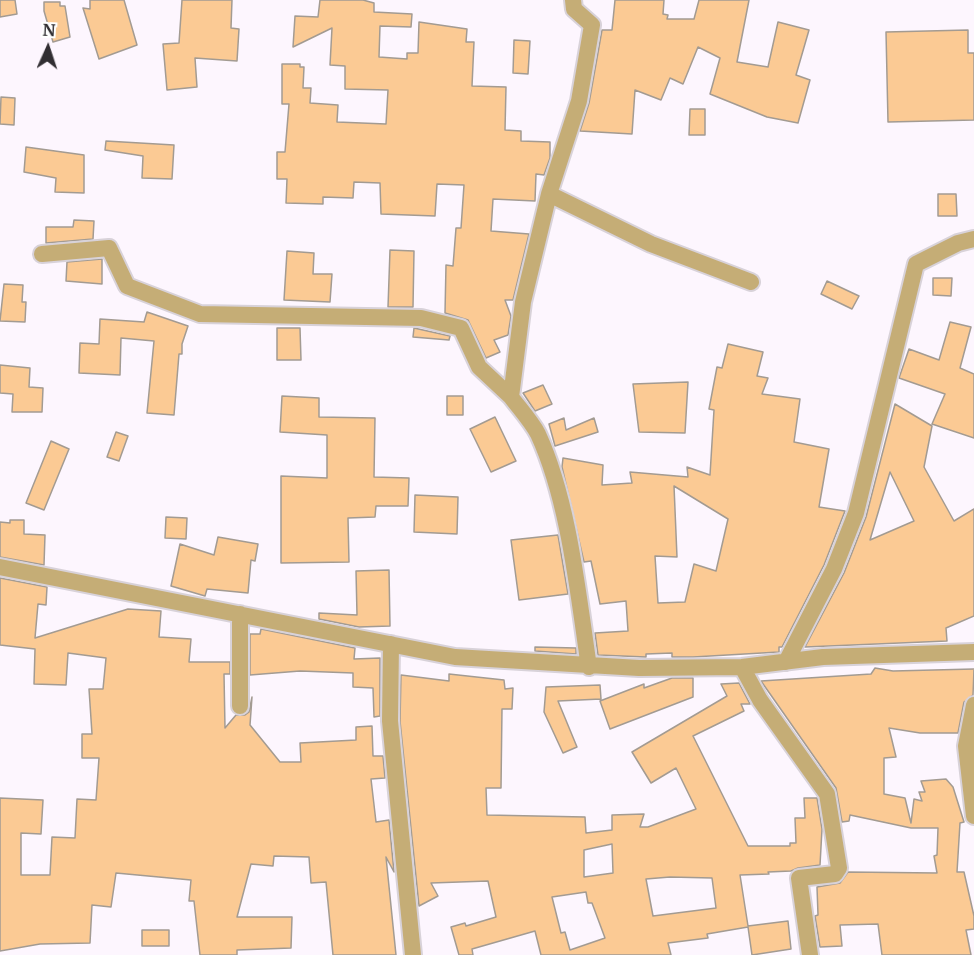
<!DOCTYPE html>
<html>
<head>
<meta charset="utf-8">
<style>
  body { margin:0 }
  #map { position:relative; width:974px; height:955px; overflow:hidden; background:#fdf6fe; font-family:Merriweather,serif }
  canvas { display:block }
  .north { position:absolute; left:18px; top:18px; width:60px; height:60px; -webkit-text-stroke:4px #fff; paint-order:stroke; rotate:3deg; font-size:16px; font-weight:700; line-height:24px; text-align:center; color:#312e32 }
  .north::after { content:''; display:block; margin:auto; width:21px; height:27px; background:#312e32; clip-path:polygon(50% 0,100% 100%,50% 72%,0 100%) }
</style>
</head>
<body>
<div id="map">
<canvas width="974" height="955"></canvas>
<div class="north">N</div>
</div>
<script>
const context = document.querySelector('canvas').getContext('2d');
context.lineJoin = 'round';
function fill(path, color) { context.fillStyle = color; context.fill(path, 'evenodd'); }
function trace(path, color, width, dash) { context.strokeStyle = color; context.lineWidth = width; context.lineCap = dash ? 'butt' : 'round'; context.setLineDash(dash || []); context.stroke(path); }
const building = new Path2D(`
  M0,0H15L17,14L0,17Z
  M90,0H124L137,45L99,59L83,8L90,9Z
  M182,0H232L231,28L239,29L237,61L195,58L197,87L167,90L163,44L179,43Z
  M320,0H363L374,3V12L412,14L411,27L380,26L379,57L407,59V53H418L419,22L467,29L466,42H474L472,86L506,87L505,130L521,131V141L550,142V158L544,175L536,174L535,201L493,199L491,231L529,234L513,300H505L511,316L508,335L494,340L500,352L486,358L468,320L445,313L446,265L453,266L456,228H461L464,185L437,184L435,216L381,214L380,183L354,182L353,198L323,197V204L286,203L287,179H277V152H285L289,104H282V64H300V67H304L303,88H311L310,103L338,105L337,122L386,124L388,90L345,89V66L330,65L332,28L293,47L295,16L318,17Z
  M615,0H664L663,14L668,15L667,19H694L699,0H749L737,62L768,67L778,22L809,30L796,75L810,80L798,123L767,117L710,94L720,58L698,47L683,84L670,78L661,100L635,90L632,134L580,131L589,103L602,30H612Z
  M44,2H60V6H65L70,37L53,42L44,11Z
  M968,30V53H974V120L888,122L886,32Z
  M514,40L530,41L528,74L513,73Z
  M1,97L15,98L14,125L0,124Z
  M690,109H705V135H689Z
  M106,141L174,145L172,179L142,178L143,156L105,150Z
  M26,147L84,155V193L55,192L56,178L24,172Z
  M938,194H956L957,216H938Z
  M74,220L94,221L93,239L46,243V227H73Z
  M390,250L414,251L413,307H388Z
  M287,251L314,253L313,274H332L330,302L284,300Z
  M102,259V284L66,281L67,262Z
  M933,278H952L951,296L933,295Z
  M827,281L859,296L852,309L821,294Z
  M4,284L23,285L22,302H26L25,322L0,321Z
  M147,312L188,326L182,344V354H179L174,415L147,413L154,341L121,338L120,375L79,373L80,343L99,344L100,319L144,322Z
  M950,322L971,327L960,368L974,374V438L932,424L945,394L899,378L909,349L939,360Z
  M277,328H300L301,360H277Z
  M414,328L450,336L449,340L413,337Z
  M728,344L763,352L757,376L768,378L762,394L800,399L794,442L829,449L819,507L845,511L824,565L782,647H779V652L693,657H672V653L646,654V657L598,655L595,633L628,631L626,601L600,604L591,561L584,562L562,467L563,458L603,465L602,485L632,483L630,472L688,477L687,467L710,475L714,410L709,409L717,367L722,368ZM674,486L728,519L716,571L694,564L685,602L658,603L655,556L677,557Z
  M0,365L30,368L29,387L43,388L42,412H12L13,394L0,393Z
  M688,382L685,433L639,432L633,384Z
  M543,385L552,404L535,411L523,393Z
  M282,396L319,398V417L375,418L374,477L409,478L408,506H376L375,517L348,518L349,562L281,563V476L327,478V435L280,432Z
  M447,396H463V415H447Z
  M895,404L932,426L924,467L954,521L974,509V616L946,628L947,641L805,647L844,573L866,517ZM890,472L914,521L870,540Z
  M495,417L516,461L491,472L470,429Z
  M564,418L566,430L594,418L598,432L555,446L549,424Z
  M116,432L128,436L119,461L107,457Z
  M51,441L69,449L44,510L26,503Z
  M415,495L458,497L457,534L414,532Z
  M166,517L187,518L186,539L165,538Z
  M10,520H24V534L45,535L44,565L0,557V522L10,523Z
  M558,535L568,594L519,600L511,540Z
  M218,537L258,544L255,561L251,560L248,593L207,589L205,596L171,586L180,544L214,555Z
  M389,570L390,626L359,627L319,619V613L357,615L356,571Z
  M0,578L47,587L46,605L38,604L35,638L128,609L161,611L159,637L191,639L189,662H230V674H224L225,728L236,715H245L249,712L252,697L250,725L280,762H301L300,743L356,740V727L372,726L373,756H383L385,778L371,779L376,822L389,820L394,872L386,857L396,955H333L326,882L311,883L309,857L274,856L273,866L251,864L237,917H292L291,948L237,950V955H200L194,901H189L191,880L116,873L111,907L92,905L90,943L40,944L0,951V798L43,800L41,834L21,833V875H50L52,837L75,838L77,799L96,800L99,758H82V734H92L89,689H103L106,658L68,653L66,685L34,684L35,649L0,645Z
  M261,629L355,648L354,659L380,658V716L374,717L373,688L353,687V673L300,671L250,675V634H260Z
  M535,647L576,648V654L535,651Z
  M875,668L893,671L974,669L973,695L964,702L958,733H920L889,728L896,757L884,758V794L905,798L911,823L914,799L922,801L919,792H925L921,781L946,779L953,787L964,822L960,823L957,872H964L974,916V929L966,930L971,955H882L878,924L840,925L842,946L820,947L815,916L818,915L817,887L840,883L848,872L937,873L934,856L937,855L938,828H911L850,815L849,821L842,822L836,788L761,681L871,674Z
  M449,674L504,680L505,689L513,688L512,709H502L501,788H486L487,815L585,817L586,833L612,830V815L644,814L640,827H648L696,809L676,768L651,783L632,752L727,696L721,684L739,683L750,704H741L744,711L693,736L748,846H790V843H796L795,818H805L804,798H817L822,829L820,865L798,868L791,871L768,872L769,874L740,875L748,926L788,921L791,949L752,955L748,927L707,934L708,938L668,943L671,955H541L535,931L472,949L473,955H459L451,927L465,923L466,926L496,917L488,881L431,883L438,896L419,906L400,721L401,675L449,681ZM612,844L613,873L584,877V850ZM670,877L712,878L716,908L653,916L646,879ZM586,892L588,903H592L605,938L570,950L565,932L561,933L552,897Z
  M672,678H693V697L610,729L600,701L644,684V688Z
  M600,685L601,699L558,701L577,747L563,753L544,712L546,687Z
  M142,930H169V946H142Z`);
fill(building, '#fbca94');
trace(building, '#a39b92', 1.5);
const minor = new Path2D(`
  M573,0L574,9L592,25L579,101L549,194L523,302L511,397C520,409 531,421 538,434C569,501 578,594 589,667
  M549,194L651,244L751,282
  M42,254L109,248L127,286L200,314L421,318L461,328L479,367L511,397
  M0,567L455,657L639,668L742,667L823,657L974,652
  M391,644L390,721L413,955
  M786,662L834,569L856,513L916,264L958,243L974,239
  M742,667L760,700L827,794L839,868L835,874L799,878L810,955
  M974,705L966,746L974,816
  M240,706V614`);
trace(minor, '#d8d2d9', 20);
trace(minor, '#c5ad76', 16);
</script>
</body>
</html>
